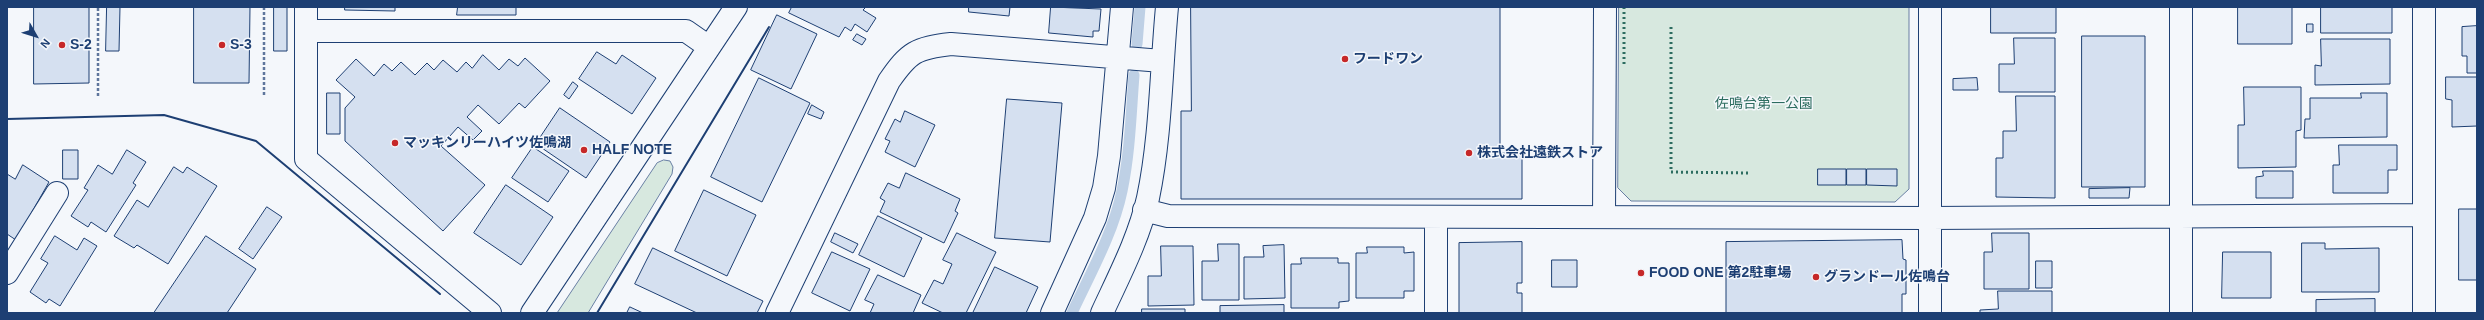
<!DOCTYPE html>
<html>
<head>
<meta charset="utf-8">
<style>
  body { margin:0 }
  #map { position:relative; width:2484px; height:320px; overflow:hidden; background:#f4f7fb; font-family:Arial,sans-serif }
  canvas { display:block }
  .frame { position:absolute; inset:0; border:8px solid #1d3f73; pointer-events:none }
  .north { position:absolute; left:16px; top:16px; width:40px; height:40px; -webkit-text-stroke:3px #f4f7fb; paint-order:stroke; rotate:129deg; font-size:11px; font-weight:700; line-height:16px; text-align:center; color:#1d3f73 }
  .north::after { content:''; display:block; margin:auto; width:14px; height:18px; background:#1d3f73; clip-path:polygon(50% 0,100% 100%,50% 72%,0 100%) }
</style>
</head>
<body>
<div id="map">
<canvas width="2484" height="320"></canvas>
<div class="frame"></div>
<div class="north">N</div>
</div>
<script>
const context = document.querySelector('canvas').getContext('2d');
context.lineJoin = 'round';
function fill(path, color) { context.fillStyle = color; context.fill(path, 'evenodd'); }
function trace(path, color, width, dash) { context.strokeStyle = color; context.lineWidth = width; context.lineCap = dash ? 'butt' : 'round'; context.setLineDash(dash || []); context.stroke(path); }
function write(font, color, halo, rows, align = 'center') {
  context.font = font + ' Arial,"Noto Sans JP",sans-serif'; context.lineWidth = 3; context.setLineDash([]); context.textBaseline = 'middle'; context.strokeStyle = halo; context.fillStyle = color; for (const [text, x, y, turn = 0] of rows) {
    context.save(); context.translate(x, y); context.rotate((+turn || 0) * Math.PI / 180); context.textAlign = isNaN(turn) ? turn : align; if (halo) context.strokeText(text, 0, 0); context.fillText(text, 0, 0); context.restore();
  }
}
const green = new Path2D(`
  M1619,7H1909V189L1895,202L1631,201L1618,188Z
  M664,160L670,161L673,167L672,174L588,313H557L657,163Z`);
fill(green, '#d7e8df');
trace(green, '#687fa3', 1);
trace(new Path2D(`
  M1137,44L1140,7
  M1072,313C1090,274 1113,234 1122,191C1130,153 1131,114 1134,75`), '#bed0e5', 11);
const building = new Path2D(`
  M34,7H89V83L34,84Z
  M107,7H120L119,51H106Z
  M194,7H250L249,83H194Z
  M274,7H287V51H274Z
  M345,7H395V11L345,10Z
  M458,7H516V15H457Z
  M792,7H866L863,10L876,18L867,32L855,24L851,31L845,27L839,37L789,13Z
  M969,7H1010L1009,16L969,12Z
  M1051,7L1101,9L1099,31H1093V37L1049,33Z
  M1191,7H1500V153L1522,154V199H1181V111H1191Z
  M1991,7H2056V33H1991Z
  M2238,7H2292V44H2238Z
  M2321,7H2392V33H2321Z
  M777,15L817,34L791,89L751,70Z
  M2307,24H2313V32H2307Z
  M2477,26V73H2467V56H2462V27Z
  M857,34L866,39L862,45L853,40Z
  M2082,36H2145V187H2082Z
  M2014,38H2055V92H1999V64H2014Z
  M2321,39H2390V84L2315,85V65L2321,66Z
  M597,52L616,64L622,55L656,78L632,114L579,79Z
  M483,55L499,70L509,59L518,66L525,58L550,81L525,108L519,103L499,124L478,105L467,117L482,131L473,140L458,127L441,146L485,185L443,231L345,141V108L355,97L336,80L356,59L374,76L384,64L392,71L401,62L415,75L427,63L434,70L443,60L457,72L466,62L472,68Z
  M2446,77H2477V126L2452,127V100L2446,99Z
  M759,78L810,103L762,202L711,177Z
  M1977,78L1978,90H1953V79Z
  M573,82L578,86L569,99L564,95Z
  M2244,87H2301V130L2296,131V167L2238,168V125H2244Z
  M327,93H340V134H327Z
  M2361,93H2387V137L2304,138L2305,119H2310V98H2361Z
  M2016,96H2055V198L1996,197V158H2003V131H2016Z
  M1007,99L1062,103L1050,242L995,238Z
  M812,105L824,112L821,119L808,114Z
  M560,108L610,142L586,178L536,144Z
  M905,111L935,125L915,167L885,152L890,141L885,139L895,119L900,122Z
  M2339,145H2397V170H2388V193H2333V165H2339Z
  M533,147L569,171L548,202L512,178Z
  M63,150H78V179H63Z
  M127,150L146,162L133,183L136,185L106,232L91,222L88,227L71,216L88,190L84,188L98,165L112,174Z
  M23,165L49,182L16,240L7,234V174L15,179Z
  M174,167L183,173L187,167L217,186L168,264L137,245L134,248L114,236L137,200L148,207Z
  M1818,169H1846V185H1818Z
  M1847,169H1866V185H1847Z
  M1867,169H1897V186L1867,185Z
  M2263,171H2293V198H2256V177L2263,176Z
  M906,173L960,199L955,211L958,213L944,243L880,212L885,201L880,198L888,183L899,188Z
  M506,185L553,217L521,265L474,233Z
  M2130,188L2129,198H2089V189Z
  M704,190L756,215L727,276L675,251Z
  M267,207L282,217L253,259L239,249Z
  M2459,209H2477V280H2459Z
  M878,216L922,238L904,277L859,255Z
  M835,233L858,244L853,253L831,242Z
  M957,233L996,252L966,313H943L922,303L934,280L943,284L952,264L943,260Z
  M1992,233H2029V289H1984V252H1992Z
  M55,236L77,250L84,238L97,246L60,306L49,299L46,303L30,292L48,263L41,259Z
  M206,236L256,269L227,313H154Z
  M1902,240L1903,259L1906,260V294H1902V313H1726V242Z
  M1522,242V283H1517V293H1522V313H1459V243Z
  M2302,243H2325V249L2379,248V292H2302Z
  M1218,244H1239V300H1202V261H1218Z
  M1284,245L1285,298L1244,299V257H1264L1263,246Z
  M1161,246H1193L1194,305L1148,306V276H1161Z
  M1367,247H1404V253L1414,252V291H1404V298H1356V253H1367Z
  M653,248L763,301L757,313H697L635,284Z
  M832,252L870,269L850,311L812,293Z
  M2223,252H2271V298H2222Z
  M1301,258H1338V263H1349V301L1339,302V308H1291V264H1301Z
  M1552,260H1577V287H1552Z
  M2036,261H2052V288H2036Z
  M995,267L1038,287L1026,313H973Z
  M878,275L921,295L913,313H870L874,304L865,300Z
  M1998,291H2052V313H1980V310L1998,309Z
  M2375,299V313H2316V300Z
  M1284,305V313H1220V306Z
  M630,307L643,313H627Z
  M1142,309H1185V313H1142Z`);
fill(building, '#d5e0f0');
trace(building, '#1d3f73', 1);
const minor = new Path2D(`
  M306,7V159L490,313
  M1930,7V313
  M2181,7V313
  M2424,7V313
  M306,31H686L709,47
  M1144,210L1168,216L1930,218L2424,215
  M1436,217V313
  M1604,217L1605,7
  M7,273L57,193
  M532,313L736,7
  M777,313L889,81C909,52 916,48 951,44L1162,61
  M1052,313L1095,218L1104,188L1109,156L1122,7
  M1102,313C1119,276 1139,238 1148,198C1161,136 1161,70 1167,7`);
trace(minor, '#1d3f73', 24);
trace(new Path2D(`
  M264,95V7
  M98,96V7`), '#5e769c', 2.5, [3, 2]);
trace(minor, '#f4f7fb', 22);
trace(new Path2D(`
  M1671,27V172L1748,173
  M1624,64V7`), '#2c6c60', 3, [2, 3]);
trace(new Path2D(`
  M7,119L164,115L256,141L440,294
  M597,313L769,27`), '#1d3f73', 2);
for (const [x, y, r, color] of [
  [62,45,4,"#c62828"],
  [222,45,4,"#c62828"],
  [1345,59,4,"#c62828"],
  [395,143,4,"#c62828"],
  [584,150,4,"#c62828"],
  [1469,153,4,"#c62828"],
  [1641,273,4,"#c62828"],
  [1816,277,4,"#c62828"]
]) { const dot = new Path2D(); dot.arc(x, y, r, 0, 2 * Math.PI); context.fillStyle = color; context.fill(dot); trace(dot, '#f4f7fb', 1.5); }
write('bold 14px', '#1d3f73', '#f4f7fb', [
  ["S-2",70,45],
  ["S-3",230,45],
  ["フードワン",1353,59],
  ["マッキンリーハイツ佐鳴湖",403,143],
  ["HALF NOTE",592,150],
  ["株式会社遠鉄ストア",1477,153],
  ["FOOD ONE 第2駐車場",1649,273],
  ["グランドール佐鳴台",1824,277]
], 'left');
write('14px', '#2c6c60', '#f4f7fb', [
  ["佐鳴台第一公園",1764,104]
]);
</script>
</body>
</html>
